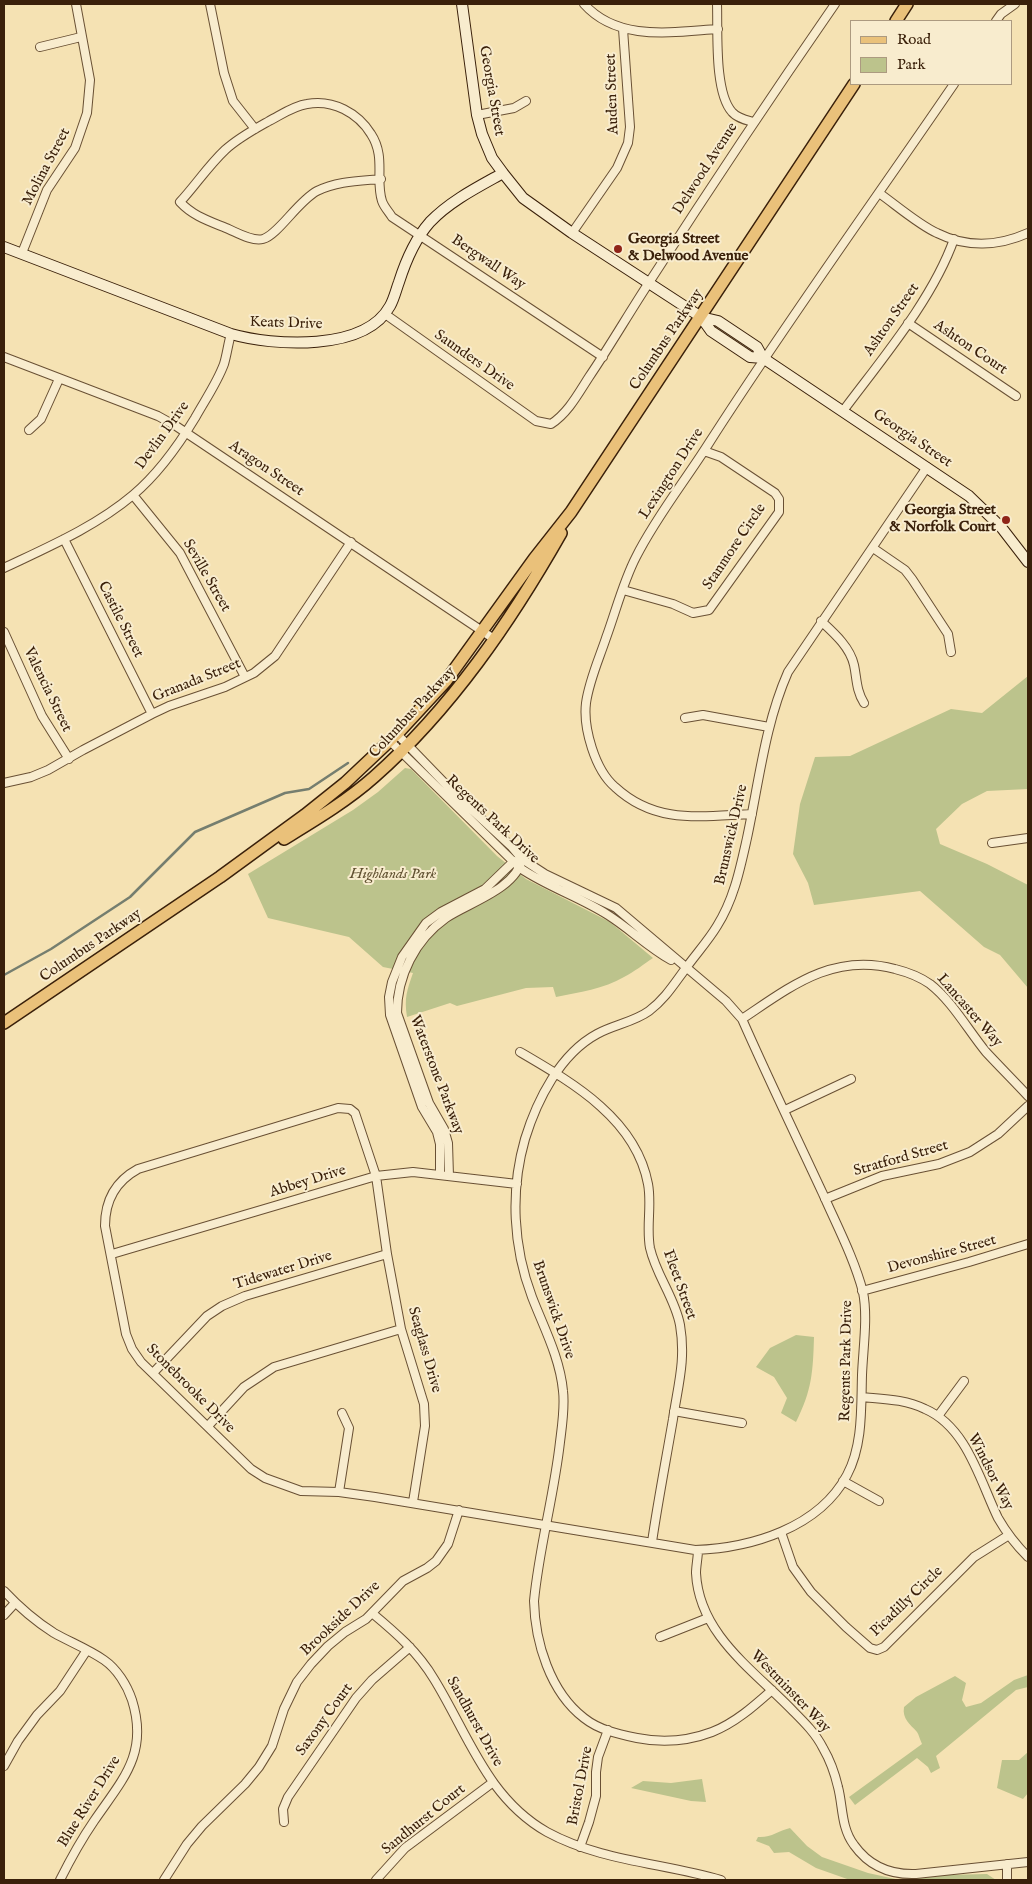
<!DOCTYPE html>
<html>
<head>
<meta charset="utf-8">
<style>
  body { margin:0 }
  #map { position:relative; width:1032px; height:1884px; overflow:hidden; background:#f5e2b3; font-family:"IM FELL English",serif }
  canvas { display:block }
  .frame { position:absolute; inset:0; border:5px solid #3a200a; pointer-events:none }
  .legend { position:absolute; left:850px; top:20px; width:162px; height:65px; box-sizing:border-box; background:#f8ecce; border:1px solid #ac9a80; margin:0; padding:6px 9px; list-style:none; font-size:15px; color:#3a200a }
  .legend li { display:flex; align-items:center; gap:10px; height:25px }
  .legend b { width:25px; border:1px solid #ac9a80 }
</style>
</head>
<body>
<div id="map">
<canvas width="1032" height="1884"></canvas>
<div class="frame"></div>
<ul class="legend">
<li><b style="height:6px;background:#eac17a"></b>Road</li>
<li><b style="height:14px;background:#bcc38c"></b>Park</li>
</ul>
</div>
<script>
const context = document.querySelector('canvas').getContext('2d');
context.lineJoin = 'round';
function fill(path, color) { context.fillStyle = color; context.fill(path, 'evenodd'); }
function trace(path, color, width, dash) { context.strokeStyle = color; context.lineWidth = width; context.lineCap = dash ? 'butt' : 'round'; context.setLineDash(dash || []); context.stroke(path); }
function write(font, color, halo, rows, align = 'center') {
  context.font = font + ' "IM FELL English",serif'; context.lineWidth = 4; context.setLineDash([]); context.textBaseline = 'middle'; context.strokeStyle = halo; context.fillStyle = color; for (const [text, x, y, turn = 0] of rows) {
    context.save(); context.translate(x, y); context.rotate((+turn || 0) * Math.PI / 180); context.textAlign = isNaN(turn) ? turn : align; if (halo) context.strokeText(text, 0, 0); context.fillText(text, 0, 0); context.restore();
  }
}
fill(new Path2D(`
  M1028,676V789L987,791L962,804L936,829L940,844L987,864L1028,885V988L1000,955L984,947L920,891L814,905L808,883L793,854L800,804L815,757L850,756L951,709L982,713Z
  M405,768L411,769L497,856L526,879L610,922L653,958C644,964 634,972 624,977C604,989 579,992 556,997L553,987L526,988L457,1006L450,1003L407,1017C404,998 407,990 413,973L383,967L349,937L268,918L248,874L353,810L378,792Z
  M796,1335L814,1337C813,1372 812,1390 796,1422L781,1413L787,1398L774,1377L756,1367L770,1348Z
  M1028,1675V1687L1016,1690L936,1756L940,1768L931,1773L928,1767L917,1758L855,1805L849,1797L922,1744C920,1740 919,1735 917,1732C910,1724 902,1719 904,1707L916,1697L955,1676L966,1683L962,1700L966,1707L981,1703L1014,1680Z
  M1028,1752V1793L1023,1799L997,1788L1002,1760H1019Z
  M702,1779L706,1802L691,1801L631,1788L643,1781L671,1783Z
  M790,1828L807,1846L822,1857L868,1873L900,1880L945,1875L987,1874L996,1880H850L816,1868L789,1852L774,1853L769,1846L756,1841L758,1837C771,1838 778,1831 790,1828Z`), '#bcc38c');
trace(new Path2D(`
  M4,975L51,949L130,897L195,832L285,793L309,789L348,763`), '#757e6f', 2.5);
const street = new Path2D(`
  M210,4L224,73L233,101L255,129
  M584,4C618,42 672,32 718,29
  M717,4C718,31 714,92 732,112C737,118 746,120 753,122
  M996,21L1001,14L1015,4
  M40,47L81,37
  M477,115L514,108L526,101
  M381,179C359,181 337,181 317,191C298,201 278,235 263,239C252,242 236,232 226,228C209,221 193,216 180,202C195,186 208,166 225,150C238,138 253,130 269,121C281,115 293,106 307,104C333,99 358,113 371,134C386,157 375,179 382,201C384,207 389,212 392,217L603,357
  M879,193C896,205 919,225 937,233C967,248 999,246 1028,233
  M572,233L617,168L628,143L630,127L623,29
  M22,253L47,190L75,148L87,113L90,80L76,4
  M385,314L536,421L551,424C568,413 578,394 589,377C610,346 629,313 650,281C710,188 772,95 835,4
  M908,323L1016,396
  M4,357L158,416L176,426L494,639
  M843,411C881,360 933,299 954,239
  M29,430L41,419L59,379
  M133,495L180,553L245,677
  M64,539L152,714
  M873,548L905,570L912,579L948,634L951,652
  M4,568C48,547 95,527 133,495C158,474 178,446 195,418C205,400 217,383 224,364C227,354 228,344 231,334
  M623,590L673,604L693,613L709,610L779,512V499L775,493L721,457L704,451
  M821,621C834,633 850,647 854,665C857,679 856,690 864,703
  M4,632L42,716L69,759
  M685,718L703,715L769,727
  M397,734L458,797L511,846L522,859L545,874L616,908L726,1001L742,1019C768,1078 796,1136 823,1194C837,1226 854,1258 863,1292C868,1317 863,1349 862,1375C861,1408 863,1445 847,1475C819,1528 751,1548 695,1550L375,1497L339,1492L301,1491L265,1478L251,1469L141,1362L132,1349L126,1334L105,1226C105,1201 116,1181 138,1169L338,1108L350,1109L355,1113L376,1176L387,1254L401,1329L424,1404L425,1426L413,1502
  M390,741L520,868C548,887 580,897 608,915C630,929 648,947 671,960
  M4,783L31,777L48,770L83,750L152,714L169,706L225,687L254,673L275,656L351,542
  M752,814C701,816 656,825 615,787C595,770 583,728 586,703C589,681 599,659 606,638C616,611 623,582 636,557C656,517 685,481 709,443C787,321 872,204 954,84
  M992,843L1028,838
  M742,1019C790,987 833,952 895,969C907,972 920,977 930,984C952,1001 968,1030 986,1052C1000,1067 1014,1081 1028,1096
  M520,1052C573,1083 636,1119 648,1184C652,1205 646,1227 650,1248C656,1275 675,1298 680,1325C686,1360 678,1385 673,1419C666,1460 658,1501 652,1542
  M785,1110L851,1079
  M440,1174V1144L437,1132L422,1107L390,1015L389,997L392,982L402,957L426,923L441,912L485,889L513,862L522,859
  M449,1176L448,1143L444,1129L429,1103L397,1013C397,976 415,940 446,918C468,903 516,889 522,859
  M825,1199L882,1176L939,1164L970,1152L998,1134L1028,1106
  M112,1254L376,1176L413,1172L517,1184
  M862,1291L969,1262L1028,1244
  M153,1373L207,1316L222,1306L245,1296L387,1254
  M862,1397C883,1399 905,1399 925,1409C967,1427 980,1481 998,1518C1006,1532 1017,1546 1028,1557
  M674,1411L742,1423
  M938,1416L964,1381
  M208,1426L244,1387L274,1367L401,1329
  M843,1481L879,1501
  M339,1492L349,1428L342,1413
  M781,1532L793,1567L811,1592L846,1627L870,1648L877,1650L884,1647L974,1557L1009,1535
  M698,1550C698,1557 696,1566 696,1573C699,1635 755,1671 794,1712C805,1723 816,1734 823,1748C830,1760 835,1774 838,1787C843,1806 841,1828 854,1845C869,1866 891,1875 916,1874L1028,1862
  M4,1591C19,1607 35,1621 54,1633C70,1642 88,1649 104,1660C117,1669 127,1685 132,1700C149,1754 122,1780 94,1821C81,1840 70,1860 60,1880
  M372,1613C396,1633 418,1652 434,1679C468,1734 487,1798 547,1832C600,1861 663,1863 721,1880
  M4,1615L15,1603
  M660,1637L708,1618
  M772,1690C754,1706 735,1723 712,1732C688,1741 662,1743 637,1738C618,1734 599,1730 584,1718C550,1692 535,1642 534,1601C539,1548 554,1496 560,1442C562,1426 565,1407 563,1391C560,1358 544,1328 532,1297C513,1247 510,1191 525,1139C537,1100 560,1054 597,1034C613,1025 634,1022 649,1011C665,999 674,984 686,968C696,954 708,941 717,926C734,899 740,869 747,838C759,782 765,724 788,672L927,467
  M4,1766L18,1741L37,1715L60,1691L87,1650
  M284,1822L283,1809L288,1797L356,1698L372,1680L410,1647
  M580,1847L589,1822L596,1796V1772L598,1757L608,1730
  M1007,1864V1880
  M164,1880L187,1844L202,1826L245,1784L259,1767L272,1746L284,1709L297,1682L311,1664L328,1646L345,1632L366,1619L403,1581L427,1568L436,1561L448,1544L459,1510
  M376,1880L405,1848L492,1783`);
const secondary = new Path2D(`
  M462,4L477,115L482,134L492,158L503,173L523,198L572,233L701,317L711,331L750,357L763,358
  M4,247L231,334C273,346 365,352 390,306C394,299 396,290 399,282C406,260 415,239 430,222C450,201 478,187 503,173
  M701,317L718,321L757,347L763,358L969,496L1001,527L1028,562`);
const primary = new Path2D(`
  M896,21L907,4
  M284,839C315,820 347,801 374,777C451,709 511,621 561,533
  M4,1023L220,877L305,815L345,783L397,734L446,681L534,559L571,512L854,84`);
trace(street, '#695034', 10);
trace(secondary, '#3a200a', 12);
trace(primary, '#3a200a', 14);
trace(street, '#f8ecce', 8);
trace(secondary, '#f8ecce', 10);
trace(primary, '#eac17a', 11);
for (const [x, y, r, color] of [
  [618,249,5,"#8f2418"],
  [1006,520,5,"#8f2418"]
]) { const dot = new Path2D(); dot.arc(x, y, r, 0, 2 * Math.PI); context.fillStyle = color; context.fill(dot); trace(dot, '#f8ecce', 2); }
write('15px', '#3a200a', '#f8ecce', [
  ["Georgia Street",491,91,80],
  ["Auden Street",613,94,-92],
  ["Molina Street",47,167,-62],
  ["Delwood Avenue",706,169,-57],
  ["Bergwall Way",488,263,34],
  ["Ashton Street",892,320,-55],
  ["Keats Drive",286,324,2],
  ["Columbus Parkway",667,340,-56],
  ["Ashton Court",970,348,34],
  ["Saunders Drive",474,361,35],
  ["Devlin Drive",163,436,-54],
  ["Georgia Street",912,439,34],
  ["Aragon Street",266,469,34],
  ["Lexington Drive",672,474,-57],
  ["Stanmore Circle",735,547,-56],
  ["Seville Street",206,576,60],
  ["Castile Street",120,620,63],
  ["Granada Street",197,681,-22],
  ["Valencia Street",47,690,64],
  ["Columbus Parkway",413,713,-47],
  ["Regents Park Drive",492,820,43],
  ["Brunswick Drive",732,835,-77],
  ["Columbus Parkway",91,946,-34],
  ["Lancaster Way",969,1011,49],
  ["Waterstone Parkway",436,1075,69],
  ["Stratford Street",901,1159,-16],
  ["Abbey Drive",308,1182,-17],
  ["Devonshire Street",942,1255,-15],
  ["Tidewater Drive",283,1271,-17],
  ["Fleet Street",679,1285,70],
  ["Brunswick Drive",553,1310,71],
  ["Seaglass Drive",424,1350,74],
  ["Regents Park Drive",847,1361,-89],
  ["Stonebrooke Drive",190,1389,45],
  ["Windsor Way",990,1472,63],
  ["Picadilly Circle",907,1602,-44],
  ["Brookside Drive",341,1619,-43],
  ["Westminster Way",790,1692,46],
  ["Saxony Court",325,1720,-54],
  ["Sandhurst Drive",474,1722,61],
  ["Bristol Drive",581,1786,-79],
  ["Blue River Drive",90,1802,-58],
  ["Sandhurst Court",424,1820,-39]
]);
write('bold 15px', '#3a200a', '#f8ecce', [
  ["Georgia Street",628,240],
  ["& Delwood Avenue",628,257],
  ["Georgia Street",996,511,"right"],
  ["& Norfolk Court",996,528,"right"]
], 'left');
write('italic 15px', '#615131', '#f8ecce', [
  ["Highlands Park",393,875]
]);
</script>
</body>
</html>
